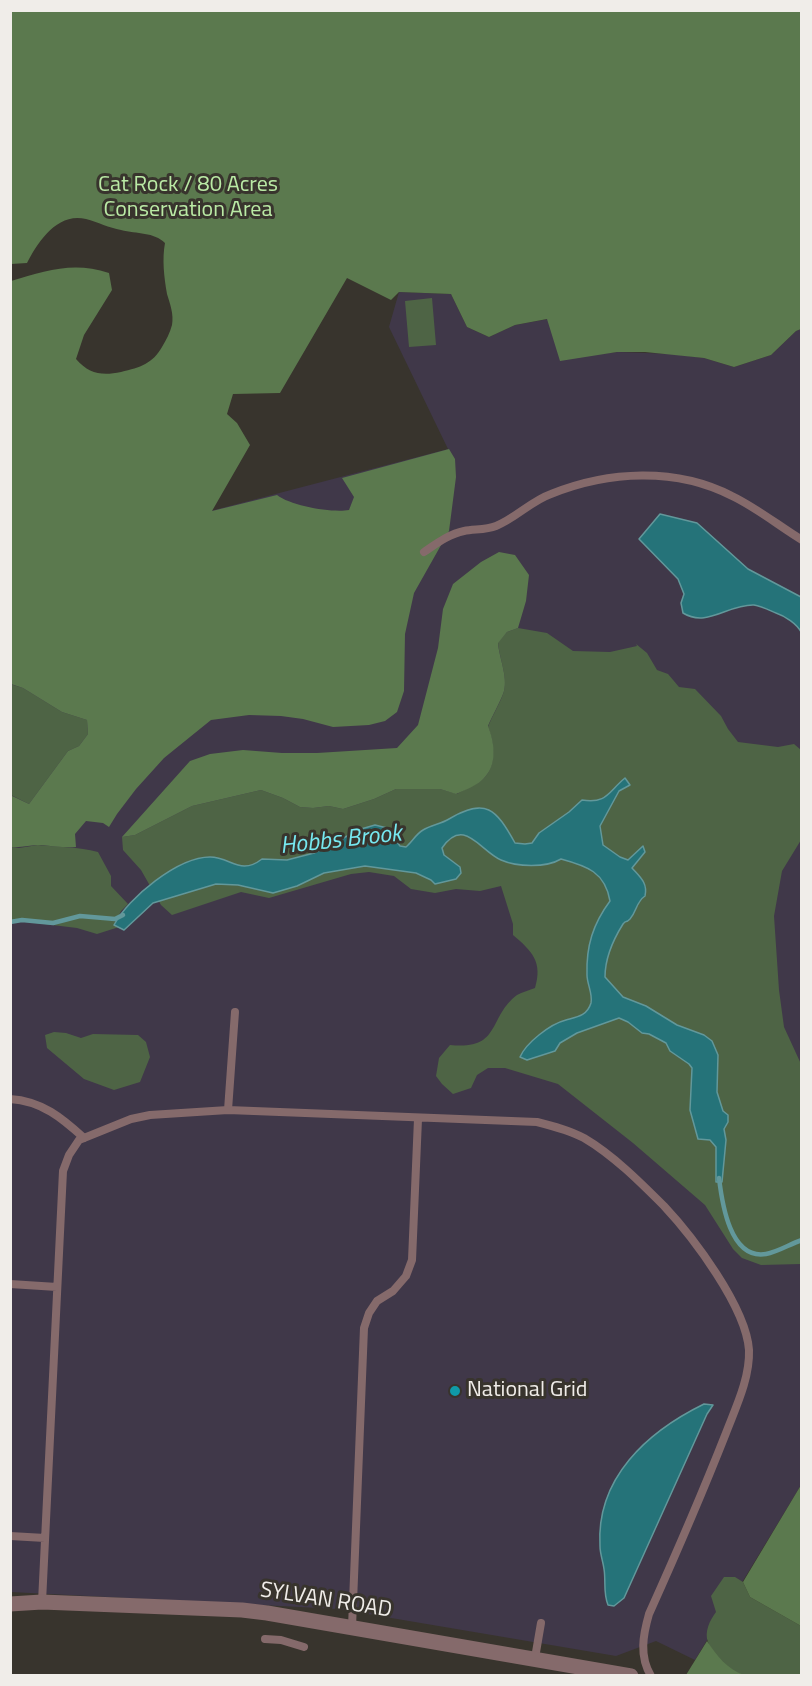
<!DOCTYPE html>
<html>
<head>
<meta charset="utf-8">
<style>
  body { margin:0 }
  #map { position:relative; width:812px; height:1686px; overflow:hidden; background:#38342d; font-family:"Titillium Web",sans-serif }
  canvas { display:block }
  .frame { position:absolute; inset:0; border:12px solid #f0ede9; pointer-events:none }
</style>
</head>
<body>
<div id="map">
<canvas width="812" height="1686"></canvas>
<div class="frame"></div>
</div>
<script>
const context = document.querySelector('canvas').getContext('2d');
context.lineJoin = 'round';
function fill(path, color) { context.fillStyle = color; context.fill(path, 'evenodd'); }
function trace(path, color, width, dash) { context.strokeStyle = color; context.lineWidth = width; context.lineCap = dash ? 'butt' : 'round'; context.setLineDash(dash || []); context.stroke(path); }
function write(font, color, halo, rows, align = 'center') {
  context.font = font + ' "Titillium Web",sans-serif'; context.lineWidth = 6; context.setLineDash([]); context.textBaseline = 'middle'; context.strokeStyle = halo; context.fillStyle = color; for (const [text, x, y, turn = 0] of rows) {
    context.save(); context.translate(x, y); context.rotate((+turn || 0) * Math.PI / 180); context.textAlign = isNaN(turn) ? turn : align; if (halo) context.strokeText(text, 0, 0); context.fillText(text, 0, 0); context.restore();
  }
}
fill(new Path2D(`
  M399,292L451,294L467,327L489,337L515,325L548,319L589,355L618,352L672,354L704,358L734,367L771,355L796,331L801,329V1485L695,1660L656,1641L616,1656L338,1609L11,1592V563L448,449L389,327Z`), '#403849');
fill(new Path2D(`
  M432,298L436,345L409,347L405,301Z
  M518,628L547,633L573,651L610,652L637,646L636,644L647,653L657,670L668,674L679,687L695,689L721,716L728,729L738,742L778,747L794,744L801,750V840L782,871L774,916L779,990L784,1027L801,1064V1264L761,1265L742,1258L733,1249L705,1205L633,1143L558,1084L505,1068H488L477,1075L471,1088L453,1094L442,1084L436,1076L439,1058L450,1045C502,1050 487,1018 517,995C522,992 530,990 535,988C543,962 532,951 513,935V924L501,886L480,891L456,889L435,893L411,889L394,876L369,872L351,874L269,898L241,892L172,915L161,905L141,870L123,850L122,837L135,835L192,806L261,790L283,798L300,807L313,808L329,806L343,809L374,799L396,789H440L457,794C465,789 479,784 485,777C497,764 494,741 488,727C492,716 501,702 504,691C508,677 499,657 498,642L507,632Z
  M10,684L23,688L62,712L87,720L88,734L79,746L68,751L29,804L11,795Z
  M38,845C59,847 78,847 98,852L111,876V886L128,904L121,911L114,925L119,927L97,934L77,928L11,920L10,847L19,848Z
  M54,1032L66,1033L81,1038L93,1034L138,1035L146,1042L150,1057L140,1082L114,1090L84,1079L47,1048L45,1035Z
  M724,1577H735L743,1582L750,1597L801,1626V1675C783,1675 763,1678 745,1675C731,1674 713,1656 708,1642C704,1632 710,1620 716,1612L711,1596Z`), '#4e6445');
fill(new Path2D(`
  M11,11H801V329L796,331L771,355L734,367L704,358L645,352H617L560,361L547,319L515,325L489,337L467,327L451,294L399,292L391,300L347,278L280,393L233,394L227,414L237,423L250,445L212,511L277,495C291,506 332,513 349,510L354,497L342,478L449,449L455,459L456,477L449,531L414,593L405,634L404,691L397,712L385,721L369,725L333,727L303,719L281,716L249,715L211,720L164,758L136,789L117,814L109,827L103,823L86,821L75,834L76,847C64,848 53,846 41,845C30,845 21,848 11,847L10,795L29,804L68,751L79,746L88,734L87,720L62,712L23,688L11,684V281C45,271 73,261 109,273L112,290L84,335L76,359C89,374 102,376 121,372C141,367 152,364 162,347C166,340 170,333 172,325C174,314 170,304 167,294C164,277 162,259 165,243C154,232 137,234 121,230C109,228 98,222 86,219C57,212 38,242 27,263L11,264Z
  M499,552L515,555L529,575L526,601L518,628L507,632L498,643C499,657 508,677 504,691C501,701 492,716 488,726C494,741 498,763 485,777C479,785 465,790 456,794L440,789H396L374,799L343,809L329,806L313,808L300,807L283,798L261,790L192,806L135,835L122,837L190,761L210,754L243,750L282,753H317L397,748L418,725L438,648L443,609L453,584L481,562Z
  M801,1485V1626L750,1597L743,1582Z
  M707,1641C717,1656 727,1669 744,1675H686Z`), '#5b794e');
const water = new Path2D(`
  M660,514L697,523L748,569L801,597V632C797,624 785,616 776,613C769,610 761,606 754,605C728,604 707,628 683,613L681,603L684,594L678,579L639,539Z
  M625,778L630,785L619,791L600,826L603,845L620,857L628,860L643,846L645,852L632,868C640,877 648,883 645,896C636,902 637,911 630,919C625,924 627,919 623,924C613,940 605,959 605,977L623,997L646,1006L677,1025L704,1035L712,1041L718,1055L717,1092L723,1111L728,1115V1122L724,1129L726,1140L722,1182H716V1147L710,1140L698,1139L690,1110L692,1068L689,1064L670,1051L666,1043L649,1034L642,1033L628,1022L619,1018L577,1033L560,1043L555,1051L527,1060L520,1057C526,1043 550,1024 566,1020C577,1017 587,1016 591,1003C593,994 587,984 587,975C586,946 593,924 610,901C605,872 587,866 561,859C546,868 517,867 501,860C480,851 464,816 442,848L444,855L460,867L461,873L456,879L435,884L431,880L416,873L365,866L324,873L297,886L273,893L238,885L216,884L153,903L124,930L114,925C128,898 178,857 210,857C231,857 240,876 262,859L287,860L314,853L361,829L375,825L387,828L400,846L406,847C412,842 416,834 423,830C431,825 441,824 449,819C486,797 496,809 515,843L525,844L532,843L539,833L569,812L582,800C607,804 608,792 625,778Z
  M704,1404L713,1405L707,1414L624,1598L614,1606L608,1605C603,1593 606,1581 604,1569C603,1561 600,1554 600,1546C596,1478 647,1432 704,1404Z`);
fill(water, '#257379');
trace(water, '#62989b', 1.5);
trace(new Path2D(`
  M10,922L22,920L53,923L80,916L115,919L123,915
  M719,1178C722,1203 730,1260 766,1254C778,1252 790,1244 802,1240`), '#62989b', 4.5);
trace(new Path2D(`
  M424,552C436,544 449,534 464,531C474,529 486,530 496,526C516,518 531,501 551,494C608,471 676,467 732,496C757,508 779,526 802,540
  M10,1099C42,1101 62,1118 84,1138
  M228,1110L235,1012
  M10,1284L57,1287
  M10,1536L45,1538
  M42,1602L63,1171L69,1155L79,1140L131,1119L150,1115L228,1110L537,1122C553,1126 569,1130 584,1138C613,1155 640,1182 664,1206C693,1237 746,1307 749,1350C750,1378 736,1407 726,1433C702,1494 676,1554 649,1614C643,1635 639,1656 651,1676
  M352,1627L364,1328L369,1313L377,1301L393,1291L406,1276L412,1260L418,1119
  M265,1639L281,1640L304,1647
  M535,1658L541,1623`), '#856a6b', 8);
trace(new Path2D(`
  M10,1604L42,1602L242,1610L267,1613L631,1676`), '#856a6b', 15);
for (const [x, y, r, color] of [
  [455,1391,6,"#0f9aa8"]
]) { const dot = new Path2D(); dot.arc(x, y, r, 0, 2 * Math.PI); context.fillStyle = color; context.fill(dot); trace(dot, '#38342d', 2); }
write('22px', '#baeaa5', '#38342d', [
  ["Cat Rock / 80 Acres",188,186],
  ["Conservation Area",188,211]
]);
write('22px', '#f0ede9', '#38342d', [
  ["National Grid",467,1391]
], 'left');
write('22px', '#f0ede9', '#38342d', [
  ["SYLVAN ROAD",326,1601,9]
]);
write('italic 24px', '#76e8f0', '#38342d', [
  ["Hobbs Brook",341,841,-6]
]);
</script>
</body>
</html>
